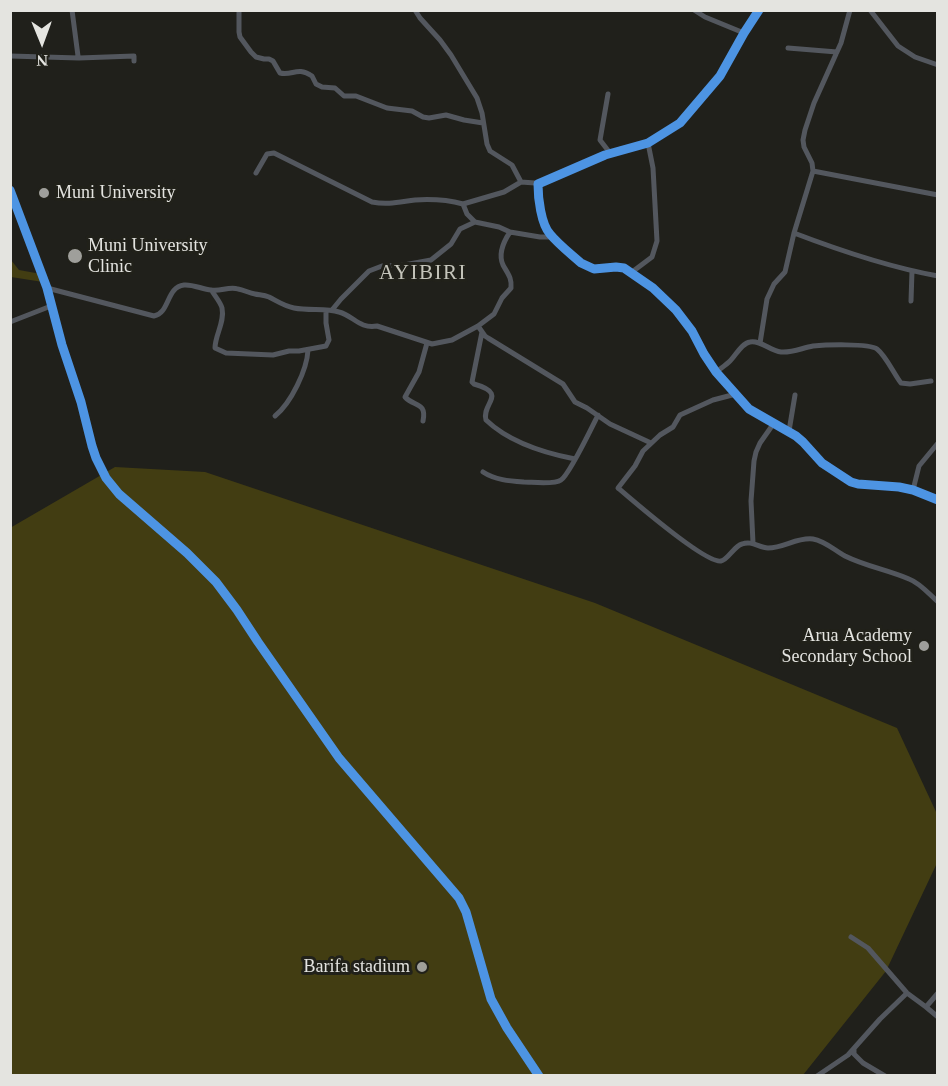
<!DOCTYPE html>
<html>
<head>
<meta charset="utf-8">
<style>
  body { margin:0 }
  #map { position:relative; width:948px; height:1086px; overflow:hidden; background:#20201b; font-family:Georgia,serif }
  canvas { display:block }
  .frame { position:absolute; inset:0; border:12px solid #e4e4e0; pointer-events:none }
  .north { position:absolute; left:12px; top:12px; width:60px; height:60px; -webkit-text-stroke:4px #21211a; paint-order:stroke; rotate:179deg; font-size:16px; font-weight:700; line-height:24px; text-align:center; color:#e4e4e0 }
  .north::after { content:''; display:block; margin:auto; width:21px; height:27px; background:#e4e4e0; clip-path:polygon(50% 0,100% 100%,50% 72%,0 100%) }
</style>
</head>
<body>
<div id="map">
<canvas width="948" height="1086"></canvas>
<div class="frame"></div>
<div class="north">N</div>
</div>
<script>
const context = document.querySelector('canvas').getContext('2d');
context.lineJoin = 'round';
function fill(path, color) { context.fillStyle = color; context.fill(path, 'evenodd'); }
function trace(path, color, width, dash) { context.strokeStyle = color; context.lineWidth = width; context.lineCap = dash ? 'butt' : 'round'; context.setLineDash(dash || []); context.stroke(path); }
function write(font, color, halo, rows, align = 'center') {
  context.font = font + ' Georgia,serif'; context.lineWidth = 6; context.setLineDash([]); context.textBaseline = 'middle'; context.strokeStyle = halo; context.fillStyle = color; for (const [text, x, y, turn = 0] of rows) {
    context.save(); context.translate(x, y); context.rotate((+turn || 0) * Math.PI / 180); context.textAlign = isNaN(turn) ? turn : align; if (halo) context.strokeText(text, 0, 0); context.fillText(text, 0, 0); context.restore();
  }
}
fill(new Path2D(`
  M10,257L11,260L19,270L41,274L43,282L11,277Z
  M115,467L205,472L595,603L897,728L937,814V863L886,971L803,1075H11L10,528Z`), '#423d12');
trace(new Path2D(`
  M72,10L78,56
  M239,10V32L240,37L251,52L256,57L264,59H269L273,61L280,73C293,76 297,66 312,76L316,84L322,87L335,88L344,96H356L387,108L412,111L423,117L429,118L446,115L464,120L483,123
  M415,10L420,18L440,40L451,55L477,98L482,113L487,144L490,151L512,165L521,182L535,183L538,184
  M694,10L705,17L744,33
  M759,10L744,33L720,76L680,123L648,143L605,155L538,184C538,198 541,224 550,234C559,245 571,254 581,263L594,269L616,267L624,268L653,288L676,310L692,331L704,354L716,372L749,409L796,436L803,442L822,463L851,482L858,484L899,487L913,490L938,500
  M870,10L898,46L915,57L938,65
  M788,48L837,52
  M10,56L79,58L134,56V61
  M608,94L600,140L610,153
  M813,171L938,195
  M256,173L267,154L274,153L372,202C388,205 399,202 415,200C431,199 448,200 463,204L467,214L475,222L499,227L510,232L540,237H553
  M10,190L47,288L62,345L81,402L92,446L96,458L106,478L119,494L187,553L216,582L237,610L258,642L339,758L459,898L466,912L491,999L507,1028L539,1076
  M463,204L504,192L521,182
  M794,233C841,251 888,267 938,276
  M632,272L652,257L657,241L653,168L648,143
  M47,288L154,316C170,313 166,287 184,285C192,284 202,289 211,290C220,292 229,286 238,289C244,290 249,293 255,294C259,295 264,295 269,297C277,301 284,306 294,308C309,311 326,308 339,312C354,316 359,329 377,326L432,344L452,340L478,326L485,336L488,338L563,384L575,402L587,408L610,424L651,443
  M212,291C215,296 221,303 222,308C225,322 215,335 215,348L226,353L273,355L289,351H299L326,346L329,340L326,323V311
  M911,301L912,271
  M332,310L341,299L369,271L382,266L404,265L431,260L451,244L460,229L475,222
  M10,322L51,306
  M478,326L494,314L502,298L511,288C512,278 508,274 503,265C498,254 504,241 510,232
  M482,332L472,382L474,384C509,394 481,403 486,420C510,443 544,453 575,459
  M760,343L767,299L774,284L785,272L794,233L813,171L812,163L804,147L803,140L805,130L814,103L841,43L850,10
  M716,372C721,368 726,365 730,361C736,355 742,343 750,342C761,340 770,351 781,352C792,353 802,348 813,346C823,345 869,343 877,349C886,356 894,374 901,383L910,384L931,381
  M736,394L713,400L680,415L673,427L660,435L643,451L635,466L618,488C632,500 706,564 721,561C728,560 734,546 742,544C752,540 759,548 768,548C784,548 797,537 813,539C825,541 834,550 845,556C865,566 888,570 909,579C920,583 929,594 938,602
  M275,416C291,403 307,370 308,350
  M423,421C427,402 414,407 405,397L419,372L427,343
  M789,431L795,395
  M483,472C495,480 510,481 524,482C532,482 554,485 561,480C569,475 592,427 598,415
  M913,490L919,466L938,443
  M753,543L751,501L754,461L756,452L760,443L774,423
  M851,937L868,948L907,993L926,1007L938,1017
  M926,1007L938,993
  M854,1050V1054L863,1063L885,1076
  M817,1076L848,1055L880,1019L907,993`), '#53575e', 5);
trace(new Path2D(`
  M759,10L744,33L720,76L680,123L648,143L605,155L538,184C538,198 541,224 550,234C559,245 571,254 581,263L594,269L616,267L624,268L653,288L676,310L692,331L704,354L716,372L749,409L796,436L803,442L822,463L851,482L858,484L899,487L913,490L938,500
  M10,190L47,288L62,345L81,402L92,446L96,458L106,478L119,494L187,553L216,582L237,610L258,642L339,758L459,898L466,912L491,999L507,1028L539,1076`), '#4d94e3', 9);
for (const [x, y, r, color] of [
  [44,193,6,"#9f9f9b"],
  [75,256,8,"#9f9f9b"],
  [924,646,6,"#9f9f9b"],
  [422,967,6,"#9f9f9b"]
]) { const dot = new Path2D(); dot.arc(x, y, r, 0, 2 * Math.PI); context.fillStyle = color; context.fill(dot); trace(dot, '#21211a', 2); }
write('18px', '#e4e4e0', '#21211a', [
  ["Muni University",56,193],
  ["Muni University",88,246],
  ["Clinic",88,267],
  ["Arua Academy",912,636,"right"],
  ["Secondary School",912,657,"right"],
  ["Barifa stadium",410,967,"right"]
], 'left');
context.letterSpacing = '1.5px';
write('21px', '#c5c5bb', '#21211a', [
  ["AYIBIRI",423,273]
]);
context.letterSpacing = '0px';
</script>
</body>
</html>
